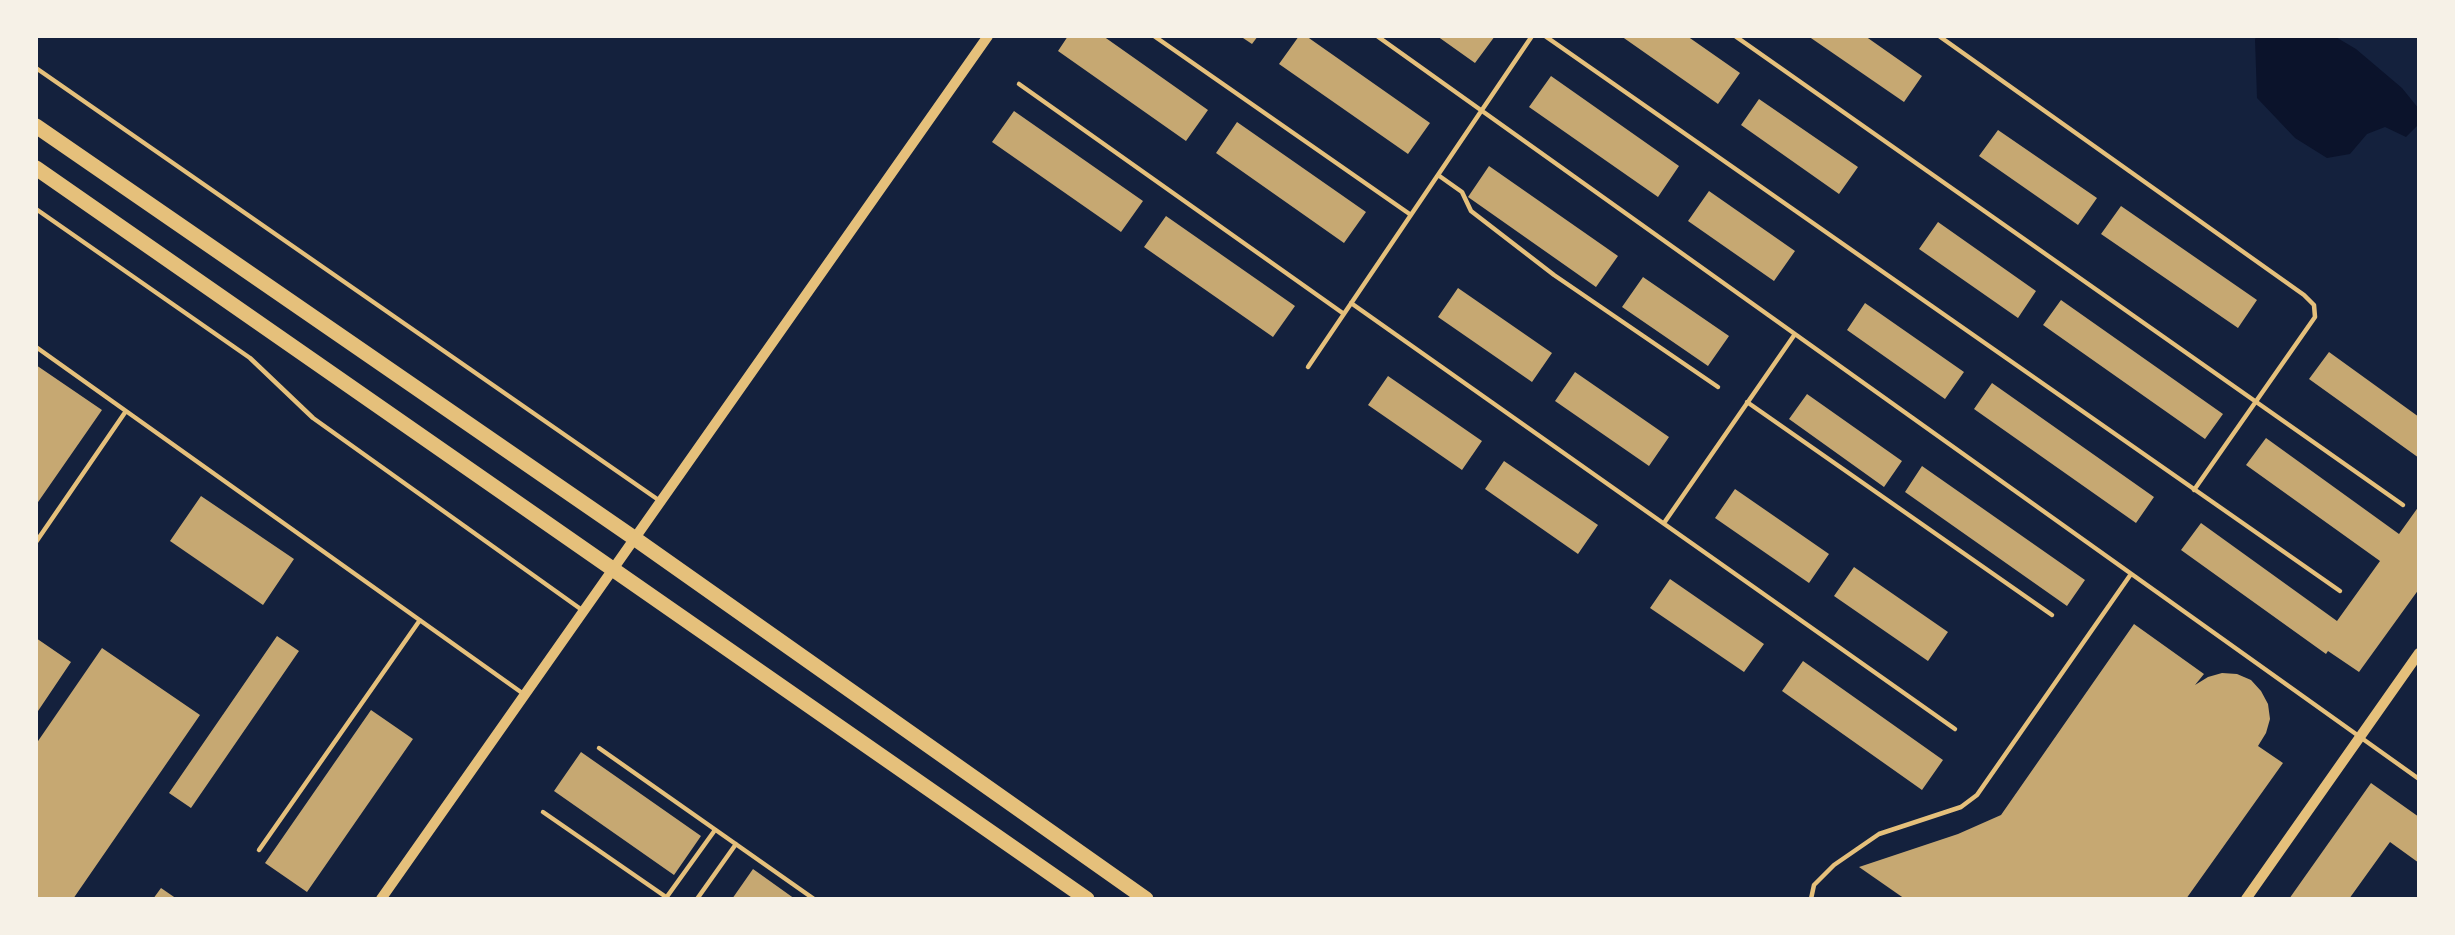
<!DOCTYPE html>
<html>
<head>
<meta charset="utf-8">
<style>
  body { margin:0 }
  #map { position:relative; width:2455px; height:935px; overflow:hidden; background:#14213d; font-family:Commissioner,sans-serif }
  canvas { display:block }
  .frame { position:absolute; inset:0; border:38px solid #f6f1e7; pointer-events:none }
</style>
</head>
<body>
<div id="map">
<canvas width="2455" height="935"></canvas>
<div class="frame"></div>
</div>
<script>
const context = document.querySelector('canvas').getContext('2d');
context.lineJoin = 'round';
function fill(path, color) { context.fillStyle = color; context.fill(path, 'evenodd'); }
function trace(path, color, width, dash) { context.strokeStyle = color; context.lineWidth = width; context.lineCap = dash ? 'butt' : 'round'; context.setLineDash(dash || []); context.stroke(path); }
fill(new Path2D(`
  M2257,36H2334L2356,49L2402,88L2419,109V124L2406,137L2385,127L2367,134L2350,154L2327,158L2295,138L2257,98L2255,39Z`), '#0b132b');
fill(new Path2D(`
  M1068,36H1103L1208,110L1186,141L1058,51Z
  M1240,36H1258L1252,44Z
  M1299,36H1306L1430,123L1408,154L1279,64Z
  M1437,36H1495L1475,63Z
  M1621,36H1687L1740,73L1718,104Z
  M1808,36H1865L1922,76L1904,102Z
  M1551,76L1679,166L1658,197L1529,107Z
  M1759,99L1858,167L1839,194L1741,125Z
  M1014,111L1143,201L1121,232L992,142Z
  M1237,122L1366,212L1344,243L1216,153Z
  M1998,130L2097,198L2078,225L1979,156Z
  M1489,166L1618,256L1596,287L1468,197Z
  M1709,191L1795,251L1774,281L1688,221Z
  M2121,206L2257,300L2238,328L2101,234Z
  M1166,216L1295,306L1273,337L1144,247Z
  M1938,222L2036,291L2018,318L1919,249Z
  M1643,277L1729,336L1708,366L1622,307Z
  M1458,288L1552,353L1532,382L1438,317Z
  M2061,300L2223,414L2205,439L2043,325Z
  M1865,303L1964,372L1945,399L1847,330Z
  M2329,352L2419,417V458L2309,379Z
  M36,365L102,410L36,505Z
  M1575,372L1669,437L1649,466L1555,401Z
  M1388,376L1482,441L1462,470L1368,405Z
  M1992,383L2154,497L2136,523L1974,409Z
  M1807,394L1902,461L1884,487L1789,419Z
  M2266,438L2399,534L2419,506V589L2359,672L2328,651L2326,654L2181,550L2201,523L2337,621L2380,561L2246,465Z
  M1504,461L1598,525L1578,554L1485,489Z
  M1922,466L2085,580L2067,606L1905,492Z
  M1735,489L1829,554L1809,583L1715,518Z
  M201,496L294,559L263,605L170,541Z
  M1854,567L1948,632L1928,661L1834,596Z
  M1670,579L1764,644L1744,672L1650,608Z
  M2134,624L2204,674L2195,685L2208,677L2222,673L2237,674L2251,680L2261,691L2268,704L2270,719L2266,733L2258,746L2283,763L2186,899H1905L1859,867L1958,834L2001,815Z
  M277,636L299,651L191,808L169,793Z
  M36,638L71,662L36,714Z
  M102,648L200,715L73,899H36V744Z
  M1803,661L1943,760L1922,790L1782,691Z
  M371,710L413,739L307,892L265,863Z
  M581,752L701,836L674,875L554,791Z
  M2371,783L2419,817V863L2390,842L2349,899H2289Z
  M753,869L795,899H732Z
  M161,888L177,899H153Z`), '#c6a872');
trace(new Path2D(`
  M1154,36L1411,215
  M1377,36L2419,779
  M1545,36L2340,591
  M1735,36L2403,505
  M1939,36L2304,295L2314,305L2315,317L2194,490
  M36,68L660,501
  M1019,84L1344,314
  M1438,175L1462,192L1471,211L1554,275L1718,387
  M36,209L250,358L313,418L582,610
  M1351,303L1955,729
  M36,347L525,695
  M1308,367L1532,36
  M1747,402L2052,615
  M1664,523L1795,334
  M36,542L126,411
  M599,748L814,899
  M543,812L666,897
  M259,850L420,620
  M666,898L715,830
  M697,899L736,844
  M1811,899L1814,885L1834,865L1879,834L1961,807L1977,795L2131,574`), '#e5c07b', 4.5);
trace(new Path2D(`
  M381,899L988,36
  M2246,899L2419,653`), '#e5c07b', 10);
trace(new Path2D(`
  M36,126L634,538L1146,899
  M36,168L1087,899`), '#e5c07b', 15);
</script>
</body>
</html>
